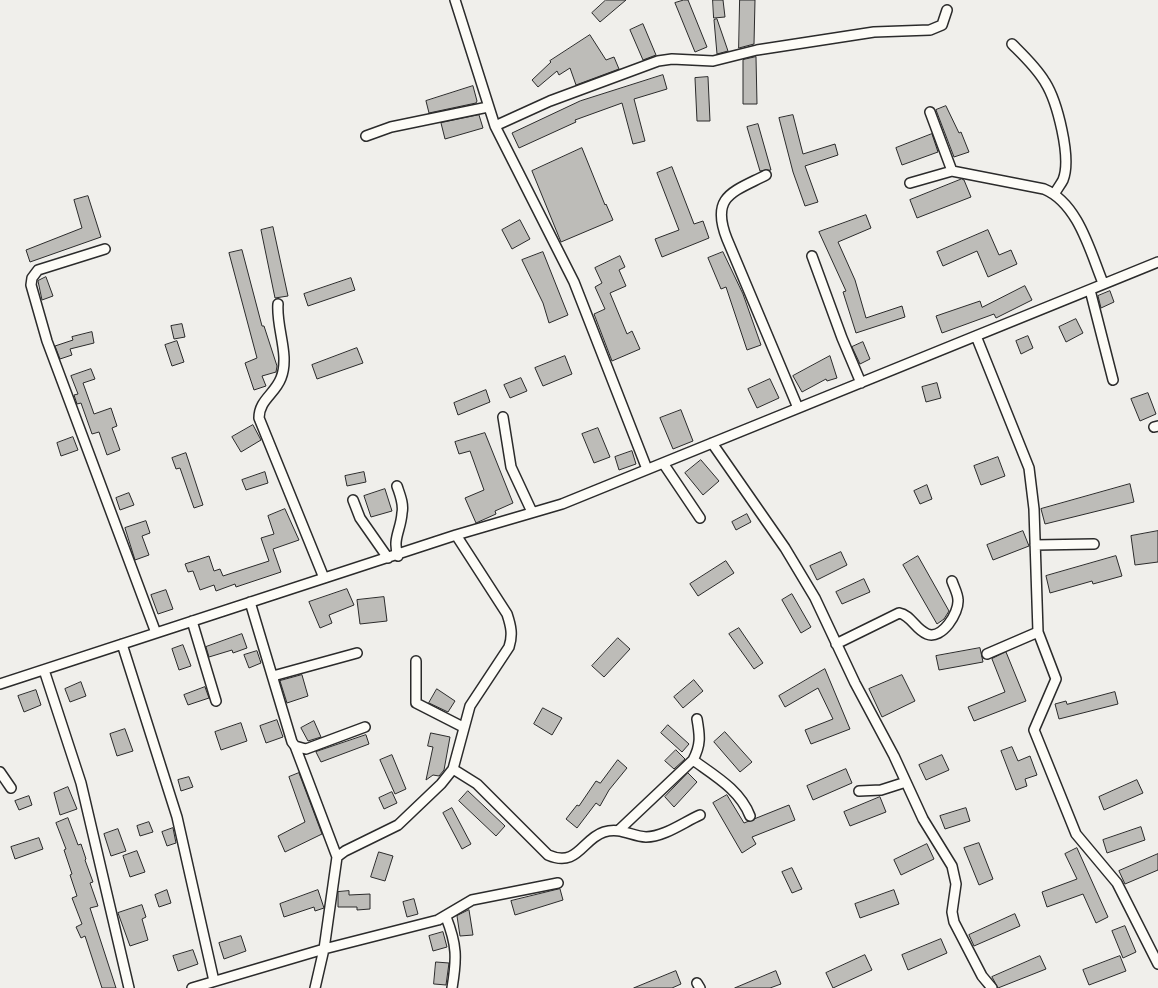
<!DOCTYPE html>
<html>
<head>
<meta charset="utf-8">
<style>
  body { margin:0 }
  canvas { display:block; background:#f0efeb }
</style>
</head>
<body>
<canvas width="1158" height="988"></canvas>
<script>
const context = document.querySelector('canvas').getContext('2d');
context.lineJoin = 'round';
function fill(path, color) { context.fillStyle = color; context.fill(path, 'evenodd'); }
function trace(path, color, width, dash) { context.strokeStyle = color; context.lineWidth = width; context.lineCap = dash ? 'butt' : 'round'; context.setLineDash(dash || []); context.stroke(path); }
const building = new Path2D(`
  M606,0H626L600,22L592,13Z
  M684,0H688L707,47L695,52L675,3Z
  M713,0H723L725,17L714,18Z
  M740,0H755L754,44L739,48Z
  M717,19L728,51L717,54L714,20Z
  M643,24L656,55L643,60L630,30Z
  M590,35L606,60L614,57L619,69L576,85L570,68L559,75L557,71L538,87L532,80L551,62L550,61Z
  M756,57L757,104H743V60Z
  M663,75L667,89L634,99L645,141L633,144L622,103L575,120L576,122L519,148L512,133L580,101Z
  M708,77L710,121H697L695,78Z
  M473,86L477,101L476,103L429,113L426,101Z
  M946,106L959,133L961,132L969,152L954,157L936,110Z
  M479,115L483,128L445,139L441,123Z
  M793,115L803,154L835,144L838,155L805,166L818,202L805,206L793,172L779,118Z
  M758,124L771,170L760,171L747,127Z
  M932,134L938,152L902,165L896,148Z
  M582,148L605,205L606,204L613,220L561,242L532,171Z
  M672,167L694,224L703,221L709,238L662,257L655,239L679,230L657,173Z
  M962,179L964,180L971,197L917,218L910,200Z
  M88,196L101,237L30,262L26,250L82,228L74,200Z
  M866,215L871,228L838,242L855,280L866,318L902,306L905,317L856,333L843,292L846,291L819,232Z
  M520,220L530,239L512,249L502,230Z
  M273,227L288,296L275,298L261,230Z
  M988,230L999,255L1011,250L1017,264L988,277L977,251L943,266L937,252Z
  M242,250L262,326H264L277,366L276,372L262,376L266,386L254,390L245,363L257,358L229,253Z
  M543,252L568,315L549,323L543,303L522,260Z
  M723,252L743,294L761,345L747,350L726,287L721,289L708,258Z
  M620,256L625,267L619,270L626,286L610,293L627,334L632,331L640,349L612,361L594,314L605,309L595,287L602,283L595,268Z
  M46,277L53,296L42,300L38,281Z
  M351,278L355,290L308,306L304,294Z
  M1025,286L1032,300L996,318L994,314L942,333L936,316L980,301L982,307Z
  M1110,291L1114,302L1101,308L1098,296Z
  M1076,319L1083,333L1066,342L1059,327Z
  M182,324L185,337L174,339L171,326Z
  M92,332L94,343L70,349L72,355L60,359L55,346L73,340L72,337Z
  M1028,336L1033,348L1021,354L1016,341Z
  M177,341L184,362L172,366L165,345Z
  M863,342L870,359L860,364L852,347Z
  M357,348L363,363L317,379L312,365Z
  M565,356L572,374L543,386L535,368Z
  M830,356L837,378L827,381L826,379L802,392L793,376Z
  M91,369L95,379L83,383L94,414L111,408L117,426L112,428L120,450L107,455L99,432L92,434L81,403L77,404L74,395L78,394L71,376Z
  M521,378L527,391L510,398L504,385Z
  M770,379L779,398L757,408L748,389Z
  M937,383L941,398L926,402L922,387Z
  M486,390L490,402L458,415L454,403Z
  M1148,393L1156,414L1140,421L1131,399Z
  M681,410L693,441L673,449L660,418Z
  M253,425L261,440L241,452L232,437Z
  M598,428L610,457L594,463L582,434Z
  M485,433L513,503L495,511L496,514L476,523L465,498L484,490L470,451L459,454L455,442Z
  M73,437L78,450L61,456L57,443Z
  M632,451L636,464L619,470L615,457Z
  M186,453L203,505L194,508L180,468L176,469L172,458Z
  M998,457L1005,476L981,485L974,466Z
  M701,460L719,481L703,495L685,473Z
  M265,472L268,483L246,490L242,480Z
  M364,472L366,482L347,486L345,476Z
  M1130,484L1134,502L1045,524L1041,509Z
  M927,485L932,499L920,504L914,491Z
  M385,489L392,511L371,517L364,496Z
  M129,493L134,505L120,510L116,498Z
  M285,509L299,540L273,549L281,572L236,587L235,584L216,591L214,585L200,590L193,571L188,572L185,564L209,556L214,571L220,569L223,576L269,561L261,538L274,534L268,516Z
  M747,514L751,522L736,530L732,522Z
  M146,521L150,533L142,536L149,555L135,560L125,528Z
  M1023,531L1029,546L993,560L987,545Z
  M1158,531V562L1135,565L1131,536Z
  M841,552L847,565L817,580L810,566Z
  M918,556L949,611L944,619L937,624L903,565Z
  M1116,556L1122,576L1093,584L1092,581L1050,593L1046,576Z
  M726,561L734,573L698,596L690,584Z
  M864,579L870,592L842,604L836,592Z
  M347,589L354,605L329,615L332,623L320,628L309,602Z
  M166,590L173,609L158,614L151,595Z
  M792,594L811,627L801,633L782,600Z
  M384,597L387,621L360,624L357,600Z
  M739,628L763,663L754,669L729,634Z
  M242,634L247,648L233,653L232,650L209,657L206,647Z
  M618,638L630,649L604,677L592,666Z
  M183,645L191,666L179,670L172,649Z
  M980,648L983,662L939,670L936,656Z
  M257,651L261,663L249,668L244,655Z
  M1006,652L1026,701L974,721L968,707L1005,692L992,659Z
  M825,669L850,729L811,744L805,730L833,719L818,688L785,707L779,696Z
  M302,675L308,696L287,703L280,681Z
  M902,675L915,701L882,717L869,689Z
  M694,680L703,691L683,708L674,697Z
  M81,682L86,696L70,702L65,689Z
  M205,687L209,698L188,705L184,695Z
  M437,689L455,701L448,712L429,703Z
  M36,690L41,705L24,712L18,696Z
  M1115,692L1118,704L1059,719L1055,704L1066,701L1067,704Z
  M543,708L562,718L552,735L534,724Z
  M277,720L283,737L266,743L260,726Z
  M314,721L321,737L308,741L301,728Z
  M241,723L247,741L221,750L215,732Z
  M668,725L689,744L682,752L661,733Z
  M125,729L133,751L117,756L110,734Z
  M725,732L752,762L740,772L714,742Z
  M431,733L450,737L444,770L439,776L433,775L426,780L433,747L428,746Z
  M366,735L369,744L321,762L316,752Z
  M1012,747L1018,761L1030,756L1037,775L1025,779L1027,786L1016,790L1001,751Z
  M676,750L685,759L674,769L665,761Z
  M392,755L406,789L395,794L380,760Z
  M942,755L949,770L926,780L919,765Z
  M618,760L627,768L609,790L600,806L596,803L577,828L566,819L577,805L579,806L596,781L600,783Z
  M846,769L852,783L813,800L807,786Z
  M299,773L322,834L285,852L278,836L305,822L289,777Z
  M688,773L697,782L674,807L665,797Z
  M189,777L193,787L181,791L178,780Z
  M1137,780L1143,793L1104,810L1099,797Z
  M68,787L77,809L60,815L54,793Z
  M468,791L505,826L496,836L459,801Z
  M392,792L397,803L384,809L379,798Z
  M727,795L744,823L789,805L795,820L752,837L756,844L742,853L713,803Z
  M29,796L32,805L19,810L15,801Z
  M880,797L886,812L850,826L844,812Z
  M452,808L471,844L462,849L443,813Z
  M966,808L970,821L945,829L940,816Z
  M68,818L78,845L81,844L86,859L85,860L93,882L90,883L98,906L90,908L116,988H102L85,936L81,938L76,927L82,924L72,898L77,896L70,875L72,874L64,850L66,849L56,823Z
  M149,822L153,832L140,836L137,826Z
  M1141,827L1145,840L1107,853L1103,840Z
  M173,828L176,843L167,846L162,832Z
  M118,829L126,851L111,856L104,834Z
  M39,838L43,849L15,859L11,847Z
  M979,843L993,879L979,885L964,848Z
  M927,844L934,859L901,875L894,860Z
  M1077,848L1108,917L1096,923L1083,894L1047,907L1042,892L1077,879L1065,854Z
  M137,851L145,872L130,877L123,856Z
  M379,852L393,856L385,881L371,877Z
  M1158,854V870L1125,884L1119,871Z
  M792,868L802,889L792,893L782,872Z
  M560,889L563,900L515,915L511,901Z
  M167,890L171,903L159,907L155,895Z
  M318,890L324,908L315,911L314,907L284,917L280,904Z
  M894,890L899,904L860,918L855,904Z
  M349,891V895L370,894V909L357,910V907H338V892Z
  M414,899L418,914L407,917L403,902Z
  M142,905L146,917L142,919L148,940L130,946L118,913Z
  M469,910L473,935L460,936L457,916Z
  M1015,914L1020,926L974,946L969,935Z
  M1125,926L1136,952L1123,958L1112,931Z
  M443,932L447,947L433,951L429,936Z
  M241,936L246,951L224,959L219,943Z
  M941,939L947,953L908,970L902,955Z
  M193,950L198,964L178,971L173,956Z
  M865,955L872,970L833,988L826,973Z
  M1040,956L1046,969L998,988L992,977Z
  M1120,956L1126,971L1089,985L1083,970Z
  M436,962L449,963L446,985L434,984Z
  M676,971L681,984L672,988H634Z
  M776,971L781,984L770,988H735Z`);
fill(building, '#bdbcb8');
trace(building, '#2b2b2b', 1);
const minor = new Path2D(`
  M455,0L495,126L574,282L647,469
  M1012,44C1024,56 1036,67 1045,82C1057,101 1072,158 1063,180C1061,184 1057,189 1055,193
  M930,112L952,171
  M495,126L550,101L658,61L672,59L713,61L757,50L874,32L930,30L942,25L947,10
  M366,136L391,127L488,107
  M766,175C733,192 710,196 727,239L798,408
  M910,183L952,171L1044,189C1078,203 1090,251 1103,283
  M105,249L38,270L32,278L31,285L47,341L156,633
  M812,256L842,338L861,383
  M1090,290L1113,380
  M278,304C276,328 290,355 281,378C275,394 259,400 259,418L324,578
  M976,336L1029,468L1034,509L1038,632L1056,679L1034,730L1076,834L1117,883L1158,964
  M503,417L511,467L532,512
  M1154,427L1158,426
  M712,443L785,548L815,598L855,683L894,756L923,819L952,866L956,884L952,912L954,922L982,976L992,988
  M663,463L700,518
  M397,486C400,495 404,504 402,513C401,530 392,539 398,556
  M353,500L360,518L388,558
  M1035,545L1094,544
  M250,602L292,742L295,746L306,749L365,727
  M192,621L216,701
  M122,644L177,817L214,981
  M836,644L899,613C911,615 915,629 927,634C942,640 959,613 958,600C958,594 954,587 952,581
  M987,654L1038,632
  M416,661V703L463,727
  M44,670L81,783L129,988
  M273,676L357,653
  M0,684L456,535L562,504L1158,262
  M295,746L337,857
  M693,760C701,745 700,736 697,719
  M453,769L477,784L548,855C578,868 582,839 604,832C620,827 631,836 646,837C664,837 684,822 700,815
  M0,772L11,788
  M859,791L881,790L906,782
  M619,830L693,760C715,776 740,790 750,816
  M446,917C457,945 457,958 452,988
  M697,983L700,988
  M192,988L324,949L438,920L472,900L558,883
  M315,988L324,949L337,857L345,851L398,825L441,784L453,769L470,706L509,647C513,635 511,626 507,614L456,535`);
trace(minor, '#2b2b2b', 12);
trace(minor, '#fdfcf7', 9);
</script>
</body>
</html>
